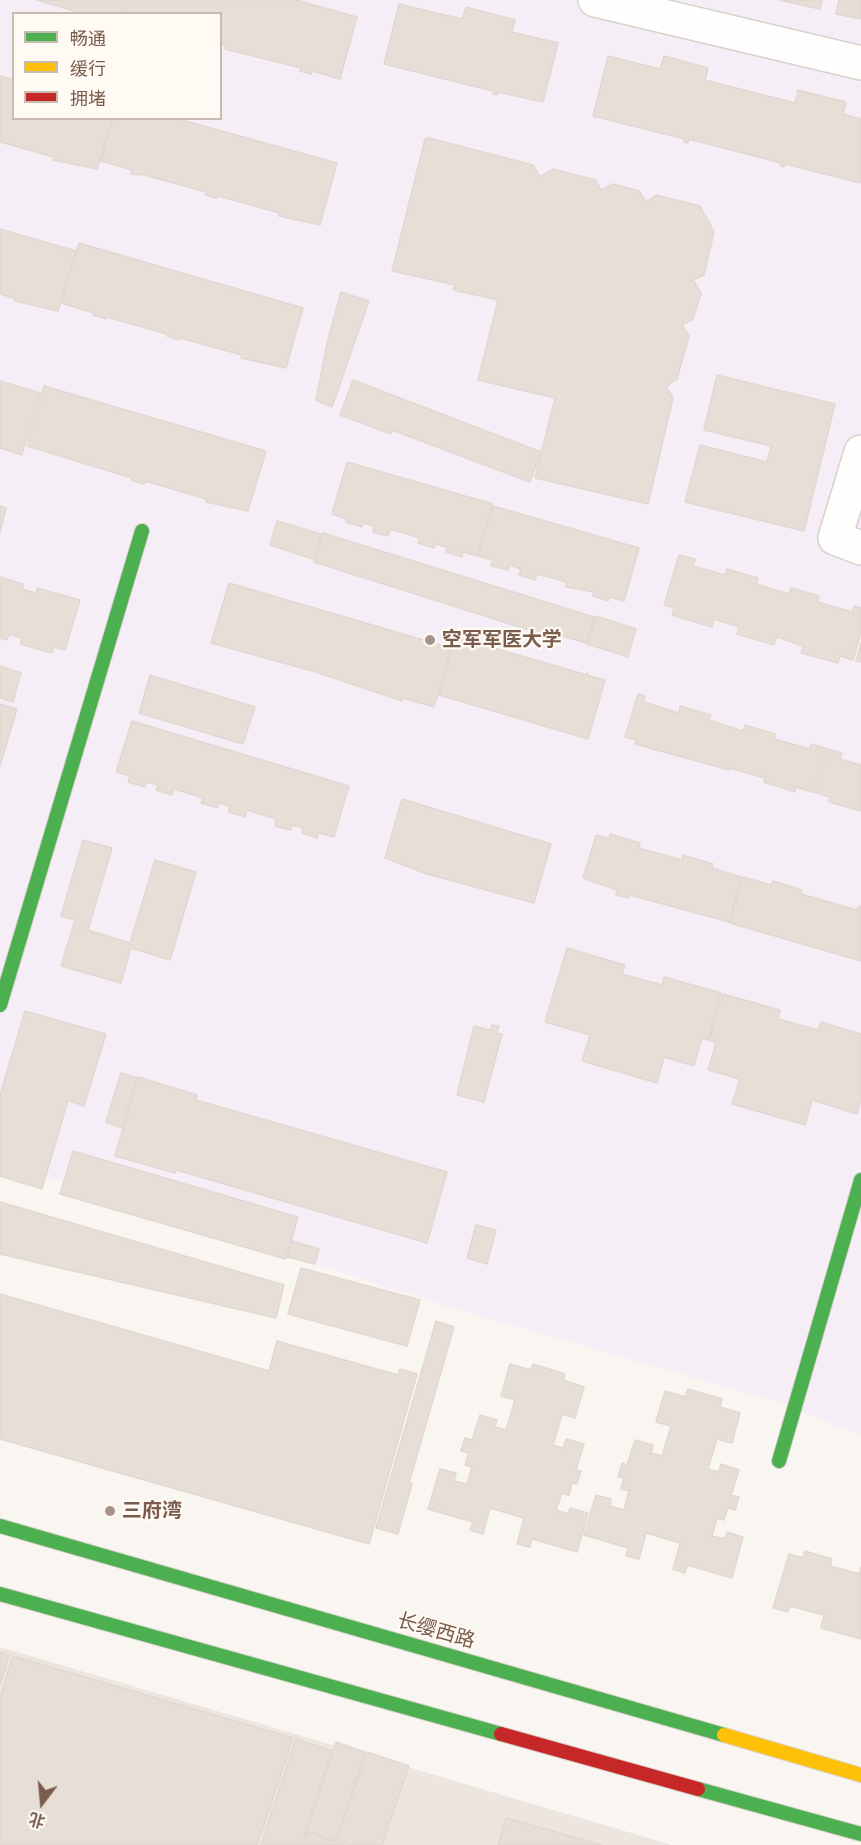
<!DOCTYPE html>
<html>
<head>
<meta charset="utf-8">
<style>
  body { margin:0 }
  #map { position:relative; width:861px; height:1845px; overflow:hidden; background:#f9f5f0; font-family:Quicksand,"Noto Sans SC",sans-serif }
  canvas { display:block }
  .legend { position:absolute; left:12px; top:12px; width:210px; height:108px; box-sizing:border-box; background:#fffaf3; border:2px solid #cabbb1; margin:0; padding:8px 10px; list-style:none; font-size:18px; color:#7a5c4d }
  .legend li { display:flex; align-items:center; gap:12px; height:30px }
  .legend b { width:30px; border:2px solid #cabbb1 }
  .north { position:absolute; left:12px; top:1773px; width:60px; height:60px; -webkit-text-stroke:4px #fffaf3; paint-order:stroke; rotate:196deg; font-size:16px; font-weight:700; line-height:24px; text-align:center; color:#7a5c4d }
  .north::after { content:''; display:block; margin:auto; width:21px; height:27px; background:#7a5c4d; clip-path:polygon(50% 0,100% 100%,50% 72%,0 100%) }
</style>
</head>
<body>
<div id="map">
<canvas width="861" height="1845"></canvas>
<ul class="legend">
<li><b style="height:8px;background:#4caf50"></b>畅通</li>
<li><b style="height:8px;background:#ffc107"></b>缓行</li>
<li><b style="height:8px;background:#c62828"></b>拥堵</li>
</ul>
<div class="north">北</div>
</div>
<script>
const context = document.querySelector('canvas').getContext('2d');
context.lineJoin = 'round';
function fill(path, color) { context.fillStyle = color; context.fill(path, 'evenodd'); }
function trace(path, color, width, dash) { context.strokeStyle = color; context.lineWidth = width; context.lineCap = dash ? 'butt' : 'round'; context.setLineDash(dash || []); context.stroke(path); }
function write(font, color, halo, rows, align = 'center') {
  context.font = font + ' Quicksand,"Noto Sans SC",sans-serif'; context.lineWidth = 4.5; context.setLineDash([]); context.textBaseline = 'middle'; context.strokeStyle = halo; context.fillStyle = color; for (const [text, x, y, turn = 0] of rows) {
    context.save(); context.translate(x, y); context.rotate((+turn || 0) * Math.PI / 180); context.textAlign = isNaN(turn) ? turn : align; if (halo) context.strokeText(text, 0, 0); context.fillText(text, 0, 0); context.restore();
  }
}
fill(new Path2D(`
  M0,1647L672,1845H0Z`), '#ede5e0');
fill(new Path2D(`
  M0,0H861V1435L778,1402L462,1311L0,1161ZM14,14H220V118H14Z`), '#f6eef6');
const building = new Path2D(`
  M37,0H124L120,14H73L74,11Z
  M126,0H296L357,17L340,79L312,71L311,74L300,71L301,68L225,49L226,46L220,44V14H122Z
  M779,0H822L820,9Z
  M839,0H861V19L836,14Z
  M399,4L462,19L466,7L515,20L512,32L558,43L543,102L497,92V95L493,94V91L384,64Z
  M608,56L660,69L664,56L708,68L705,80L795,103L798,90L846,102L843,114L861,119V183L785,164L784,167L780,165L781,163L689,139L688,143L684,142L685,139L593,116Z
  M0,76L14,80V118H112L97,169L53,160L54,157L0,142Z
  M113,118H175L337,163L320,225L279,216L280,213L218,196L217,198L205,195L206,192L144,175L131,174L132,170L101,161Z
  M429,138L533,165L540,177L553,169L595,180L601,190L613,184L639,191L646,202L656,195L700,206L714,232L704,275L693,280L701,293L693,319L682,325L689,336L677,379L666,387L673,398L648,504L535,478L555,398L478,380L498,300L453,290L455,285L392,271L425,139Z
  M0,229L76,251L58,311L15,301L16,299L0,294Z
  M79,243L303,308L286,368L241,358L242,355L180,338L179,340L167,336V334L107,317L106,319L93,315L94,313L61,303Z
  M341,292L369,301L332,407L316,400L327,343Z
  M717,375L835,404L804,531L685,502L700,445L767,462L771,446L704,430Z
  M353,380L541,452L530,482L392,430L391,434L340,415Z
  M0,381L40,393L22,455L0,448Z
  M44,386L266,451L248,511L206,502V499L145,481L144,484L131,480L132,478L27,446Z
  M347,462L493,504L477,556L463,552L462,557L446,552L447,547L435,544L434,548L418,543L420,538L390,529L388,536L373,532L374,526L363,523L362,527L346,522L347,519L332,514Z
  M0,506L6,508L0,532Z
  M493,506L639,548L624,601L610,597L608,601L593,596L594,592L566,587L567,582L537,574L535,580L519,575L521,569L510,565L508,570L491,566L493,560L478,556Z
  M277,521L321,534L313,559L270,545Z
  M323,533L594,617L586,643L549,632L548,636L314,562Z
  M679,555L695,559L693,566L725,575L727,569L758,578L756,584L789,594L791,588L819,596L817,602L853,612L854,606L861,608V632L853,660L840,656L838,663L801,653L803,646L777,637L774,645L737,634L739,627L714,619L712,627L672,615L674,608L664,605Z
  M0,577L23,584L22,589L36,593L37,588L80,600L65,650L54,647L52,653L20,644L22,638L9,634L7,640L0,638Z
  M229,583L451,648L434,707L403,698L402,701L316,672L211,643Z
  M596,616L636,629L628,657L587,644Z
  M456,637L587,675V672V675L605,680L588,739L439,695Z
  M861,643V662L856,661Z
  M0,666L21,673L13,702L0,698Z
  M150,675L255,707L243,744L139,713Z
  M638,694L645,696L644,702L679,713L680,706L711,715L709,720L743,731L745,725L775,734L774,739L810,749L811,744L825,748L812,792L796,787L795,792L764,782L765,778L729,768V770L635,744L636,740L625,737Z
  M0,704L17,709L0,766Z
  M132,721L349,786L334,837L319,833L317,838L302,833L303,828L292,825L290,830L275,826L276,819L247,810L245,817L228,812L230,806L219,803L217,808L201,803L203,798L174,789L172,795L156,790L158,785L146,782L145,787L128,782L130,776L116,772Z
  M827,749L842,753L840,759L861,765V811L829,802L830,797L814,792Z
  M402,799L551,844L534,903L427,874L385,858Z
  M610,834L640,843L639,848L682,860L683,855L713,864L712,868L741,877L729,922L630,895L629,898L616,895L617,890L583,878L596,835L609,839Z
  M83,840L112,848L88,930L130,943L155,860L196,872L170,960L131,948L121,983L61,966L75,920L61,916Z
  M743,877L771,885L773,881L802,890L801,894L857,910L859,906L861,907V961L730,923Z
  M567,948L625,965L622,974L662,985L664,977L721,993L708,1040L702,1038L694,1066L664,1057L657,1083L582,1061L590,1035L545,1022Z
  M723,994L780,1010L778,1019L818,1030L821,1022L861,1034V1099L857,1114L812,1100L805,1125L732,1104L740,1079L708,1070L716,1043L709,1040Z
  M25,1011L106,1034L84,1106L68,1100L42,1189L0,1176V1095Z
  M492,1025L499,1026L497,1033L502,1034L484,1102L457,1095L474,1026L490,1030Z
  M121,1073L137,1078L122,1128L106,1122Z
  M138,1077L197,1095L196,1100L447,1172L427,1243L176,1170L175,1173L115,1156Z
  M73,1151L298,1217L286,1259L60,1194Z
  M0,1202L284,1285L276,1318L0,1254Z
  M476,1225L496,1230L487,1264L467,1258Z
  M292,1241L319,1249L315,1264L288,1257Z
  M301,1268L420,1300L407,1346L288,1314Z
  M0,1294L269,1371L277,1341L398,1375L400,1369L417,1374L369,1544L0,1439Z
  M436,1321L454,1327L409,1483L412,1484L398,1534L376,1528Z
  M510,1364L531,1370L533,1364L565,1374L563,1380L584,1387L575,1418L562,1414L553,1445L563,1448L566,1439L584,1444L576,1470L581,1471L577,1484L572,1483L569,1495L562,1493L556,1510L568,1514L570,1508L588,1513L577,1552L532,1539L530,1547L517,1544L524,1518L490,1508L483,1534L470,1530L473,1522L428,1509L440,1469L456,1473L454,1481L467,1484L472,1467L465,1465L469,1453L461,1451L465,1438L472,1440L480,1415L497,1420L495,1427L506,1430L515,1400L501,1396Z
  M688,1389L722,1399L720,1407L740,1413L732,1443L717,1439L708,1469L719,1472L721,1464L739,1470L731,1495L739,1497L735,1510L728,1508L724,1520L717,1518L712,1536L725,1539L727,1532L743,1537L732,1578L687,1565L685,1573L673,1569L680,1543L646,1533L639,1559L626,1556L628,1548L584,1535L596,1495L611,1499L610,1506L624,1510L629,1491L621,1489L624,1478L618,1477L622,1463L627,1465L635,1440L653,1445L651,1453L662,1456L671,1426L656,1422L665,1391L685,1397Z
  M805,1551L832,1559L830,1566L859,1574L861,1567V1639L821,1628L824,1615L790,1606L788,1612L773,1608L789,1554L803,1558Z
  M0,1652L9,1655L0,1685Z
  M13,1656L293,1738L257,1845H0V1698Z
  M296,1739L332,1751L301,1845H261Z
  M336,1742L365,1752L336,1841L306,1831Z
  M367,1752L409,1766L382,1845H349L337,1840Z
  M506,1818L602,1845H498Z
  M307,1832L344,1845H303Z`);
fill(building, '#e6ded7');
trace(building, '#e2d8d2', 1.5);
const street = new Path2D(`
  M595,0L861,63
  M861,452L835,538L861,548`);
const fast = new Path2D(`
  M0,1005L142,531
  M779,1461L861,1180
  M0,1526L724,1735
  M0,1594L501,1734
  M698,1789L861,1834`);
const slow = new Path2D(`
  M724,1735L861,1775`);
const jam = new Path2D(`
  M501,1734L698,1789`);
trace(street, '#d7d1cb', 36);
trace(fast, '#d9d2cb', 16);
trace(slow, '#d9d2cb', 16);
trace(jam, '#d9d2cb', 16);
trace(street, '#fefefd', 33);
trace(fast, '#4caf50', 14);
trace(slow, '#ffc107', 14);
trace(jam, '#c62828', 14);
for (const [x, y, r, color] of [
  [430,640,6,"#a69286"],
  [110,1511,6,"#a69286"]
]) { const dot = new Path2D(); dot.arc(x, y, r, 0, 2 * Math.PI); context.fillStyle = color; context.fill(dot); trace(dot, '#fffaf3', 2); }
write('bold 20px', '#7a5c4d', '#fffaf3', [
  ["空军军医大学",442,640],
  ["三府湾",122,1511]
], 'left');
write('20px', '#7a5c4d', '#fffaf3', [
  ["长缨西路",436,1631,16]
]);
</script>
</body>
</html>
